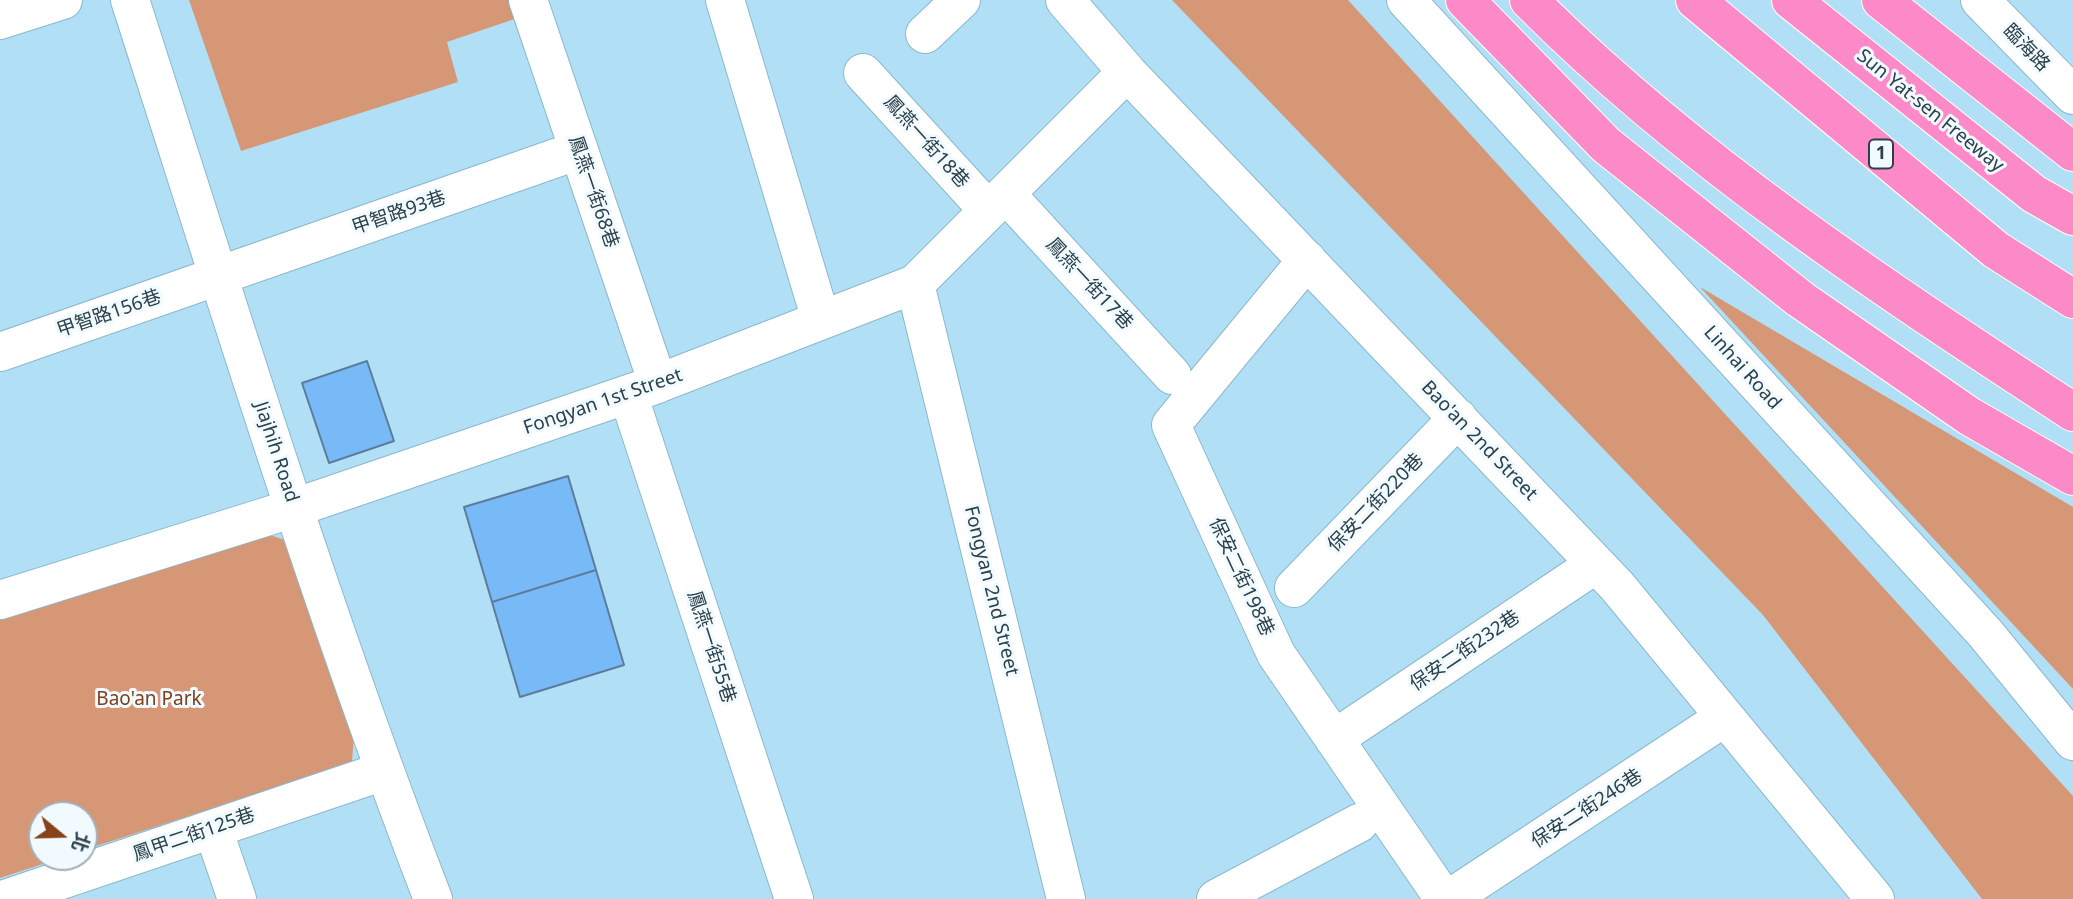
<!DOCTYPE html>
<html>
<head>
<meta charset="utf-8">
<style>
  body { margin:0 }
  #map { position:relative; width:2073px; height:899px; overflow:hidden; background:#b1e0f6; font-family:"Noto Sans","Noto Sans TC",sans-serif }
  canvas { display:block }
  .north { position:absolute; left:28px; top:801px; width:70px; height:70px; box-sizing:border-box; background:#f1faff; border:2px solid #a3b0b6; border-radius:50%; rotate:109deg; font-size:19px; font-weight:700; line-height:28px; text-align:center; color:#2d4049 }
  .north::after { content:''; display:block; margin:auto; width:24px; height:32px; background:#874219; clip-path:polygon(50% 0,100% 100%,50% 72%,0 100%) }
</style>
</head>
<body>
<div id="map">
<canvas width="2073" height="899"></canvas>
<div class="north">北</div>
</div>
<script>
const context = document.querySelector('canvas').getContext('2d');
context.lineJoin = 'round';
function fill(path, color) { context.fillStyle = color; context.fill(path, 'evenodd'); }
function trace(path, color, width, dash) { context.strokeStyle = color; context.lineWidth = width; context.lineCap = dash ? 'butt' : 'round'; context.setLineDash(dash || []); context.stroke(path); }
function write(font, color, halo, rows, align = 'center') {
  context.font = font + ' "Noto Sans","Noto Sans TC",sans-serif'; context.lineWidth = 6; context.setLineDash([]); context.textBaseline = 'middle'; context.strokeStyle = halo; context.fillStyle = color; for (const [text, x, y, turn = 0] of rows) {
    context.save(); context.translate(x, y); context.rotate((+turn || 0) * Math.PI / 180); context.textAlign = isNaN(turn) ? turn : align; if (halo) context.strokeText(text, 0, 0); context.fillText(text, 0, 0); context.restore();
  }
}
fill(new Path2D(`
  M189,0H540L544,9L447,42L458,82L241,151Z
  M1172,0H1348L2073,796V899H1982L1763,615Z
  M1700,287L2073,507V689Z
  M264,533L291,542L354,732L352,763L84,850V815H42V857H64L0,878V620Z`), '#d69776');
const building = new Path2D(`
  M367,361L394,441L329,463L302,383Z
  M568,476L596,570L492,602L464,507Z
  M596,570L624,665L520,697L492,602Z`);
fill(building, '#78baf8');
trace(building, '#5d7c99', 2);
const street = new Path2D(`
  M130,0C227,301 319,604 433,899
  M528,0L658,384
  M725,0L821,320
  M1065,0L1127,72L1617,586L1875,899
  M1406,0L1985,633L2073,741
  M1980,0L2073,95
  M0,20L63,0
  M925,34L961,0
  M863,73L988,210
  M1006,194L1172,375
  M1307,260L1171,425L1276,654L1444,899
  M915,284L1066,899
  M0,352L579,150
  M628,394L794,899
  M1294,588L1458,418
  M0,600L294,508L649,387L915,284L1127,72
  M1334,739L1596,564
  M213,829L237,899
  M5,899L384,771
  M1216,899L1359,823
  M1449,899L1725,717`);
const highway = new Path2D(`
  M1465,0L1606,145L1800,299L1969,416L2073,476
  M1529,0C1687,159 1886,290 2073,412
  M1695,0L1996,250L2073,299
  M1791,0L2034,194L2073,216
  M1881,0L2073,152`);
trace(street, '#8ab8cd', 40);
trace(highway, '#fff', 40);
trace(street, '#fff', 38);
trace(highway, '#fd8ac8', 38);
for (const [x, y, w] of [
  [1881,154,24]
]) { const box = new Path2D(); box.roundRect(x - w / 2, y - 14.5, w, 29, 5); context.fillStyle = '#f1faff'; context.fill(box); trace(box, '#2d4049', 2); }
write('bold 18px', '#2d4049', null, [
  ["1",1881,154]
]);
write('19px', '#2d4049', '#f1faff', [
  ["臨海路",2026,48,46],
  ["Sun Yat-sen Freeway",1930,111,39],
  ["鳳燕一街18巷",926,142,48],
  ["鳳燕一街68巷",593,192,71],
  ["甲智路93巷",399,213,-19],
  ["鳳燕一街17巷",1089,284,47],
  ["甲智路156巷",109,314,-19],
  ["Linhai Road",1742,368,48],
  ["Fongyan 1st Street",603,402,-19],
  ["Bao'an 2nd Street",1479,441,46],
  ["Jiajhih Road",276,452,72],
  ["保安二街220巷",1376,503,-46],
  ["保安二街198巷",1241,577,65],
  ["Fongyan 2nd Street",991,591,76],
  ["鳳燕一街55巷",711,647,72],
  ["保安二街232巷",1465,651,-34],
  ["保安二街246巷",1587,809,-33],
  ["鳳甲二街125巷",194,835,-19]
]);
write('19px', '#7f3e18', '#f1faff', [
  ["Bao'an Park",149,700]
]);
</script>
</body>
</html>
